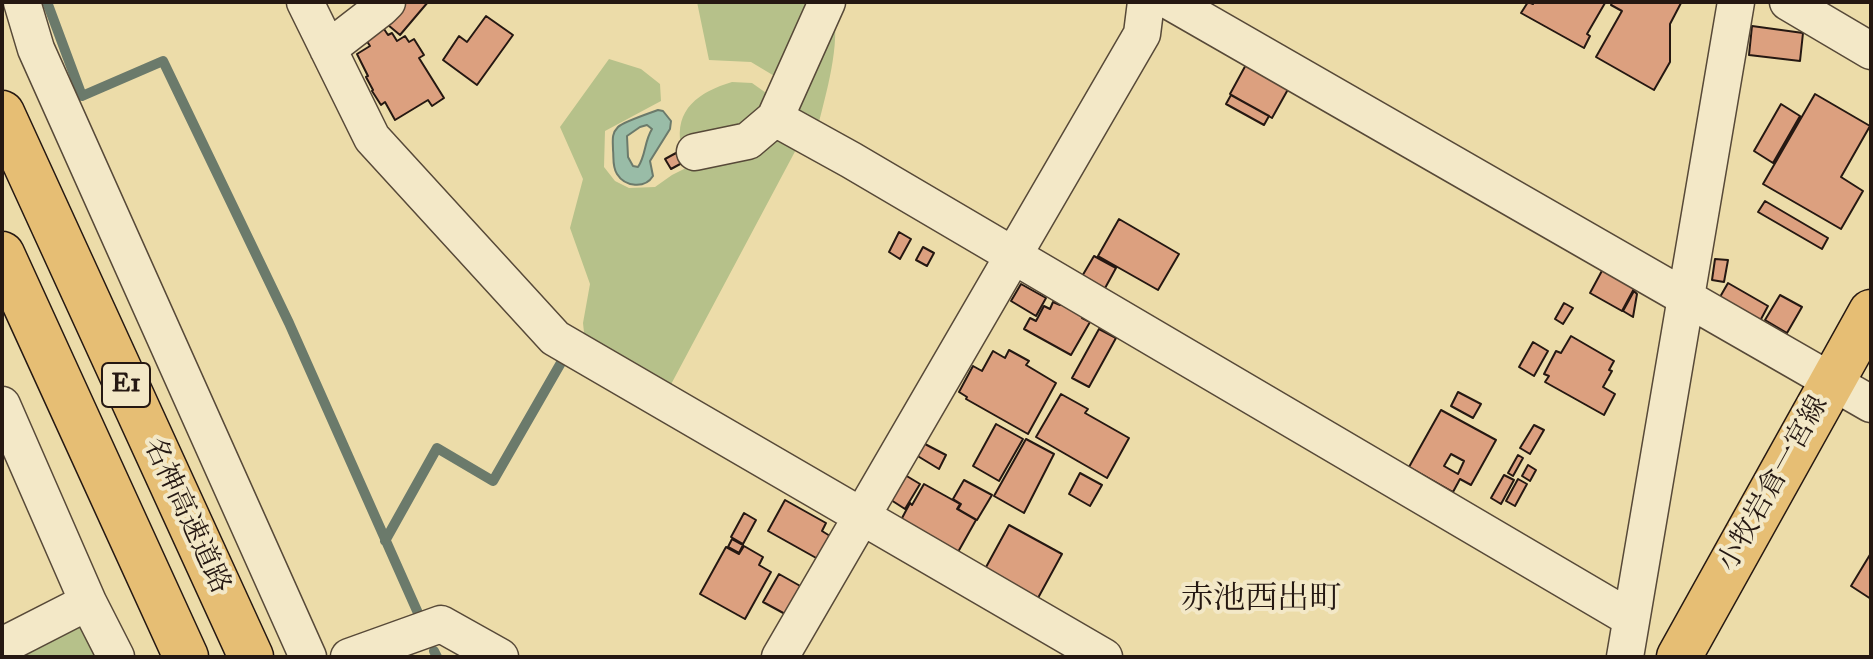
<!DOCTYPE html>
<html>
<head>
<meta charset="utf-8">
<style>
  body { margin:0 }
  #map { position:relative; width:1873px; height:659px; overflow:hidden; background:#ecdca9; font-family:"IM FELL Great Primer",serif }
  canvas { display:block }
  .frame { position:absolute; inset:0; border:4px solid #251812; pointer-events:none }
</style>
</head>
<body>
<div id="map">
<canvas width="1873" height="659"></canvas>
<div class="frame"></div>
</div>
<script>
const context = document.querySelector('canvas').getContext('2d');
context.lineJoin = 'round';
function fill(path, color) { context.fillStyle = color; context.fill(path, 'evenodd'); }
function trace(path, color, width, dash) { context.strokeStyle = color; context.lineWidth = width; context.lineCap = dash ? 'butt' : 'round'; context.setLineDash(dash || []); context.stroke(path); }
function write(font, color, halo, rows, align = 'center') {
  context.font = font + ' "IM FELL Great Primer","Noto Serif JP",serif'; context.lineWidth = 8; context.setLineDash([]); context.textBaseline = 'middle'; context.strokeStyle = halo; context.fillStyle = color; for (const [text, x, y, turn = 0] of rows) {
    context.save(); context.translate(x, y); context.rotate((+turn || 0) * Math.PI / 180); context.textAlign = isNaN(turn) ? turn : align; if (halo) context.strokeText(text, 0, 0); context.fillText(text, 0, 0); context.restore();
  }
}
fill(new Path2D(`
  M697,2H817L781,80L751,62L709,60Z
  M833,8C841,45 826,93 817,130L791,107Z
  M609,59L641,69L660,84L661,101L605,131L604,167L615,181L629,188L655,187L672,175L690,166L776,132L799,144L668,390L585,342L583,323L590,284L570,228L583,179L560,127Z
  M732,82L752,83L769,95L747,127L681,146C674,109 699,92 732,82Z
  M95,616L110,657H13Z`), '#b6c18a');
const water = new Path2D(`
  M658,110L663,111L671,121L670,129L650,161L653,176C645,189 625,187 617,174C612,166 614,158 613,150C613,141 611,134 618,127C623,122 650,113 658,110ZM647,125L652,129C644,142 646,155 638,167L633,166L628,157L627,136L640,127Z`);
fill(water, '#99bca7');
trace(water, '#6b7a6b', 2);
trace(new Path2D(`
  M47,2L82,96L163,61L289,323L418,613
  M385,541L437,448L493,481L562,361
  M434,651L437,657`), '#6b7a6b', 10);
const building = new Path2D(`
  M396,2H428L400,35L382,20Z
  M1528,2L1533,4L1534,2L1605,3L1587,34L1590,36L1584,48L1521,13Z
  M1612,2L1681,3L1670,24V62L1654,90L1596,57L1622,11L1611,5Z
  M486,16L513,35L477,85L443,60L459,36L467,42Z
  M382,26L388,35L392,33L397,41L405,36L409,42L414,39L424,55L419,58L444,98L432,106L428,100L395,120L385,102L381,105L372,91L373,90L366,77L368,76L357,54L370,46L361,32Z
  M1752,26L1803,33L1800,61L1749,55Z
  M1248,61L1291,84L1272,118L1230,94Z
  M1815,94L1870,126L1841,177L1863,191L1841,229L1763,184Z
  M1231,95L1269,116L1264,125L1226,104Z
  M1781,104L1800,116L1773,163L1754,151Z
  M676,153L682,163L671,169L665,159Z
  M1765,201L1828,238L1822,249L1758,212Z
  M1119,219L1179,254L1158,290L1098,256Z
  M899,232L911,239L900,259L889,252Z
  M923,247L934,253L927,266L916,260Z
  M1094,256L1116,268L1104,290L1081,278Z
  M1715,259L1728,260L1724,282L1712,280Z
  M1604,267L1636,285L1622,311L1590,293Z
  M1728,283L1768,306L1760,321L1720,297Z
  M1021,284L1046,298L1036,316L1011,301Z
  M1634,291L1637,294L1633,317L1623,311Z
  M1780,295L1802,307L1787,333L1765,320Z
  M1053,302L1060,305L1061,302L1084,314L1082,318L1090,322L1071,355L1024,329L1030,318L1036,321L1044,306L1050,309Z
  M1564,303L1573,308L1563,324L1555,319Z
  M1099,329L1116,338L1089,387L1072,378Z
  M1571,336L1614,361L1609,370L1612,371L1603,387L1615,394L1604,415L1545,382L1549,376L1544,374L1556,351L1561,353Z
  M1533,342L1548,351L1534,376L1519,367Z
  M1009,350L1029,361L1026,365L1056,383L1028,434L966,399L967,397L959,392L973,366L982,371L993,351L1005,358Z
  M1458,392L1481,404L1473,418L1451,406Z
  M1061,394L1088,409L1085,413L1129,438L1107,478L1036,437Z
  M1441,410L1496,440L1471,485L1460,479L1453,492L1409,467ZM1451,454L1464,461L1458,474L1444,466Z
  M996,424L1023,439L999,481L973,466Z
  M1534,425L1544,430L1530,454L1520,448Z
  M1026,439L1054,454L1024,513L994,496Z
  M923,443L946,455L939,469L916,455Z
  M1518,455L1523,458L1513,476L1508,473Z
  M1528,465L1536,470L1530,481L1522,476Z
  M1080,473L1102,485L1090,506L1069,494Z
  M905,475L920,484L905,509L891,500Z
  M1504,475L1514,480L1501,504L1491,498Z
  M1518,479L1527,484L1515,506L1506,501Z
  M964,480L992,495L977,520L958,509L961,504L953,499Z
  M924,484L960,504L957,509L976,520L958,552L901,520L910,503L912,505Z
  M785,500L826,523L822,531L830,536L818,559L768,531Z
  M744,513L756,520L743,544L731,537Z
  M1009,525L1062,554L1038,598L985,569Z
  M732,539L743,545L739,553L728,547Z
  M744,546L763,557L759,565L771,572L745,619L700,594L726,547L739,554Z
  M1871,553V599L1851,586Z
  M779,574L802,587L787,615L763,602Z`);
fill(building, '#dca07f');
trace(building, '#251812', 2);
const minor = new Path2D(`
  M22,2L36,49L308,657
  M305,2L372,138L555,338L1104,657
  M1171,2L1871,404
  M1788,2L1871,51
  M328,49L381,8L387,2
  M775,118L851,160L1630,618
  M695,152L748,141L775,118L827,2
  M2,405L88,602L116,657
  M2,646L88,602
  M349,657L441,624L500,657
  M780,657L1142,34L1146,2
  M1625,657L1736,2`);
const major = new Path2D(`
  M1679,657L1871,312`);
const highway = new Path2D(`
  M2,113L251,657
  M2,254L186,657`);
trace(minor, '#574938', 39);
trace(major, '#251812', 47);
trace(highway, '#251812', 47);
trace(minor, '#f3e8c7', 36);
trace(major, '#e6be74', 44);
trace(highway, '#e6be74', 44);
for (const [x, y, w] of [
  [126,385,48]
]) { const box = new Path2D(); box.roundRect(x - w / 2, y - 22, w, 44, 6); context.fillStyle = '#f3e8c7'; context.fill(box); trace(box, '#251812', 2); }
write('bold 26px', '#251812', null, [
  ["E1",126,385]
]);
write('28px', '#251812', '#f3e8c7', [
  ["小牧岩倉一宮線",1774,484,-61],
  ["名神高速道路",186,516,65]
]);
write('32px', '#251812', '#f3e8c7', [
  ["赤池西出町",1261,600]
]);
</script>
</body>
</html>
